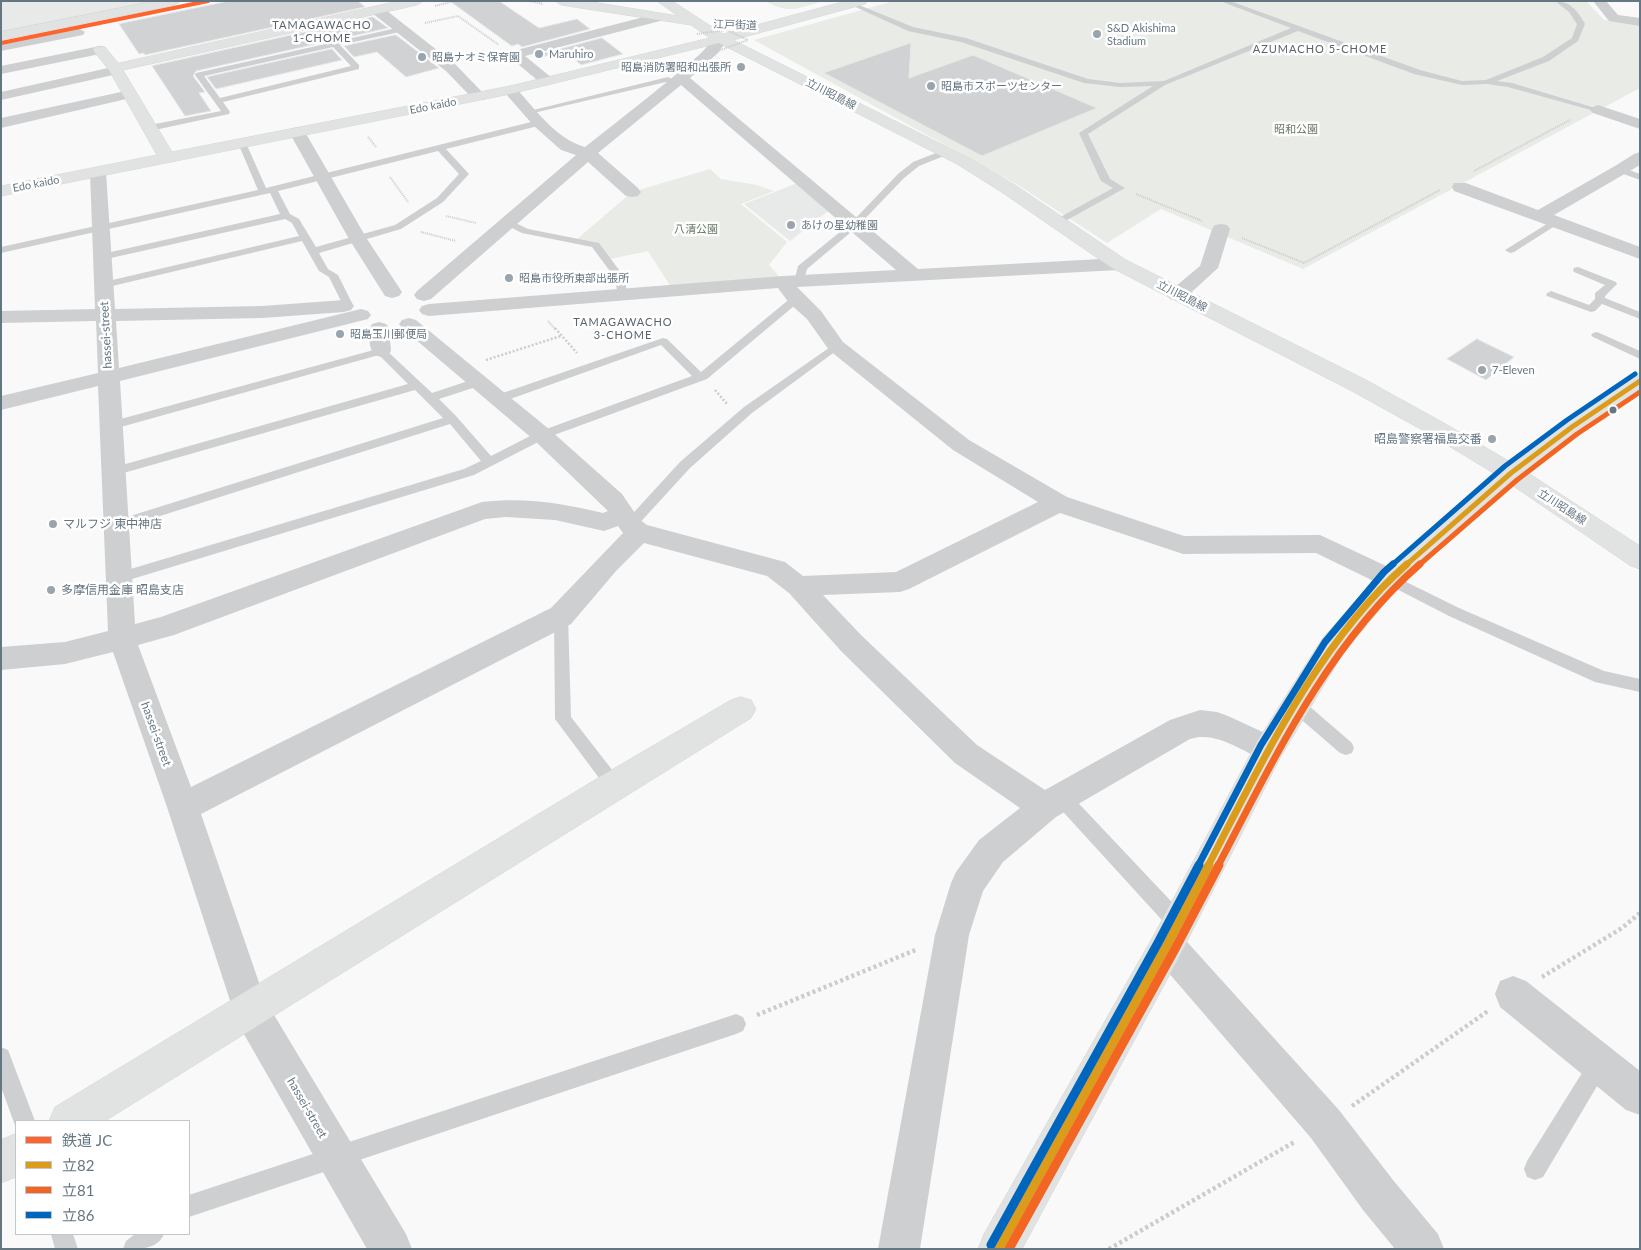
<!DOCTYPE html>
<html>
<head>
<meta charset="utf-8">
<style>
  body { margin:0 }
  #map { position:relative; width:1641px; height:1250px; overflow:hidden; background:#f9f9f9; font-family:Lato,"Noto Sans JP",sans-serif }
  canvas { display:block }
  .frame { position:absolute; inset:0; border:2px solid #657683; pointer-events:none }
  .legend { position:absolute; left:15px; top:1120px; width:175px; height:115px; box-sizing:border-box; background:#fff; border:1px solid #c1c8cd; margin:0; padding:6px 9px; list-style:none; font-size:15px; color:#657683 }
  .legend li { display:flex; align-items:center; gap:10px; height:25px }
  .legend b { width:25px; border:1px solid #c1c8cd }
</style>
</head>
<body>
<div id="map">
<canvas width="1641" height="1250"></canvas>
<div class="frame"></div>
<ul class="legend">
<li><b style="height:6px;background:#fe642e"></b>鉄道 JC</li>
<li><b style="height:6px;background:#da9c1a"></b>立82</li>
<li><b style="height:6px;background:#f26522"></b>立81</li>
<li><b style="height:6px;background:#0065bd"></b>立86</li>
</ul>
</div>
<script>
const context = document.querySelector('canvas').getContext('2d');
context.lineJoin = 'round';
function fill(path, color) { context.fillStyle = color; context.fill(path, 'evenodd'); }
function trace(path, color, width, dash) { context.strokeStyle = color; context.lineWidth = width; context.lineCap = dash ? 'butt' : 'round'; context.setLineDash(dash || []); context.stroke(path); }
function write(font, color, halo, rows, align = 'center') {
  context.font = font + ' Lato,"Noto Sans JP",sans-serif'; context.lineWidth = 5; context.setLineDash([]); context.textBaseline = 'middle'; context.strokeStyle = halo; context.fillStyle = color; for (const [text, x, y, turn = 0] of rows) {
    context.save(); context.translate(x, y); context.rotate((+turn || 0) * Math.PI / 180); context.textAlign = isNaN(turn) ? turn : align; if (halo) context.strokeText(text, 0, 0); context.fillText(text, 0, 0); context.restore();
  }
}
fill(new Path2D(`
  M1,1H162L1,33Z
  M800,182L831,209L790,241L744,204Z`), '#e8e9e9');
fill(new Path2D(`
  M765,1H824C797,8 791,15 765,1Z
  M894,1H1586L1604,20L1640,25V88L1303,269L1161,209L1107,243L1018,185L754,40Z
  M710,169L721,179L757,185L774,191L741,204L787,242L769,265L781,279L671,287L648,251L610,259L595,245L576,240L632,192Z`), '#e8ebe6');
const building = new Path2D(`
  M229,1H358L365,7L145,55L144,53L139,54L119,24Z
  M450,1H499L539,28L577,19L590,29L522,47L518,44L512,46Z
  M373,17L388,28L196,71L193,76L205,92L199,93L211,111L185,116L152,66Z
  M396,35L439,68L406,77L377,52L354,57L344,46Z
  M602,38L623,54L581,65L565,51L538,58L534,56Z
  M911,43L909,78L973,55L1097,108L982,156L824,73Z
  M332,49L342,60L216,89L207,77Z
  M1477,339L1514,357L1486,380L1447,359Z`);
fill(building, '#d0d2d3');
trace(building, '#e8e8e8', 1);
const secondary = new Path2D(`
  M155,1H181L175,5L1,40V32Z
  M399,1H423L417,5L123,70L172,152L510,86L710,38L691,25L561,5L555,1H586L678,16L657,1H672L723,34L846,1H867L865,4L733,40L969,158L1015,185L1126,260L1366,380L1442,422L1519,467L1640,546V569L1631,566L1503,479L1426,432L1350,390L1112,268L1003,193L957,164L719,43L510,94L1,196V186L157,155L109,70L93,50L95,47H105L118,63Z
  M741,697L751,700L756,709L751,718L105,1121H49L55,1107L603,775L731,700Z
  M16,1134V1177L1,1183V1140Z`);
const primary = new Path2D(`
  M1640,374V391L1580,432L1519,479L1399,586L1342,655L1280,758L1179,957L1022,1249H978L984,1234L1155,933L1258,740L1322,639L1381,572L1503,467L1564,422L1632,376Z`);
trace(secondary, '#d5d6d7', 1);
trace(primary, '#d5d6d7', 1);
trace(new Path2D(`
  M529,1L543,4
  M435,6L455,1
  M425,23L458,16L499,45
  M368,137L376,147
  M1474,171L1570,120
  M390,177L408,202
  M1136,194L1202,221
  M446,216L476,223
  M421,232L456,241
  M1242,238L1304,263L1440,190
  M548,321L556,330`), '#cbcccd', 2, [1, 1]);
trace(new Path2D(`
  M555,328L577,353
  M486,360L561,336
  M715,390L727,404`), '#cbcccd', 2.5, [2, 2]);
trace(new Path2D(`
  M1542,977L1622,928L1640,913
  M757,1015L918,949
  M1352,1106L1488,1011
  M1109,1249L1296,1141`), '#cbcccd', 4.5, [3, 3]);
fill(new Path2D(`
  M1220,1H1230L1420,70L1462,81L1486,80L1543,57L1572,38L1577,24L1569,12L1555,1C1570,1 1578,11 1585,24L1578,41L1549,61L1497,81L1512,83L1602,110L1598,112L1508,87L1487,84L1462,85L1414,74L1298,31L1165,85L1088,134L1110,179L1125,188L1058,225L1055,224V220L1113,188L1101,181L1079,133L1153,86L1120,87L1084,83L961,42L908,31L849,4L854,3L913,27L966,38L1088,79L1120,83L1164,81L1291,28Z
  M401,27H404V31L340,45L359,65V69L223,102L230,112L229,114L150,131L146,128L150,125L221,111L195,75L196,73ZM333,47L351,66L220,98L204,76Z
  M668,77L677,82V86H671L666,82L529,114L525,112Z
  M539,120L543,123L542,125L446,149L469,174L443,202L401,229L319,253L328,269L338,275L353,305L348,308L343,305L329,277L319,271L302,241L104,288L99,285L104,282L299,236L292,223L285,219L102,260L97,257L102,254L280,214L270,193L1,253V247L258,190L238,143L242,140L246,143L266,188ZM438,151L459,174L437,198L395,225L316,247L299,219L290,214L278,191Z
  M946,149L949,150V154L919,166L904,178L857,227L807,269L803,284H795L794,282L798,266L851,223L898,174L913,162Z
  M1621,167L1640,174V180L1618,172V168Z
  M507,219L528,229L599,243L625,278L627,295L626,297H618L615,278L592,247L522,233L504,224V220Z
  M1555,219L1560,222L1558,224L1514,252L1510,253L1505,250Z
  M1578,267L1616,282L1617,284L1605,296V298L1640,312V319L1602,304L1595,311L1591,312L1547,296L1546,294L1551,291L1589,305L1595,299V293L1605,285L1574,272L1573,270L1574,268Z
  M796,296L800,297L801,299L800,301L707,379L546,438L474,475L119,583L114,582L112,578L114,574L464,469L481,461L450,424L116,530L111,528L109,525L111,522L443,418L415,390L113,476L108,475L107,472L108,469L408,384L379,355L110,430L106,429L104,426L106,423L381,348L385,349L432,393L474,379H482L484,382L482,385L439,399L456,416L491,456L538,432L692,376L661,345L502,402H494L492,399L494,396L663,338L667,339L701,372L792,297Z
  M1597,332L1640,351V359L1593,337L1591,335L1593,333Z
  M836,343L840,344L842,346L840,348L752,413L690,468L635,528H625L623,525L625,522L680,462L744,407Z
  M1390,574L1459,608L1604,671L1640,679V692L1595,682L1449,616L1385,583L1383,579L1385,575Z
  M561,610L566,612L568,616L571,717L620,780L623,785L620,790L614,793L608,790L555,719L554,616L556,612Z
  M1295,697L1301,699L1352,743L1354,748L1352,753L1346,755L1340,753L1289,709L1287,704L1289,699Z
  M1061,789L1067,791L1185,916L1187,923L1185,930L1178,932L1171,930L1055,803L1052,797L1055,791Z
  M736,1014L743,1017L746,1024L743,1031L736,1034L189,1217V1195Z
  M1,1047L8,1050L35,1121H16V1128L1,1087Z
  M1599,1054L1606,1057L1609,1064L1606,1071L1543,1177L1535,1180L1527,1177L1524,1169L1527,1161L1592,1057Z
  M51,1234H73L78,1249H55Z
  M135,1234H164C157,1250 140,1249 123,1249L126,1241Z`), '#cecfd0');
fill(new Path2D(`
  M1593,1H1606L1618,15L1640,18V26L1609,21Z
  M377,6L382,7L456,65L484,94L486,97L484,100H474L446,71L372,13L371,10L372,7Z
  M659,13L665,17L664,20L525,56L552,78L554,81L552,84H542L507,55L509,52Z
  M78,28L85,32L83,35L1,51V43Z
  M721,35L728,39L718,53L690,78L918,269L1119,258L1126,260L1128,264L1126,268L1119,270L797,287L821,311L843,342L969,440L1067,497L1184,536L1320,535L1399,572L1403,579L1399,586L1390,589L1316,553L1183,554L1060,513L909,589L900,592L823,595L861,635L977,745L1045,790L1170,720L1200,710L1217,712L1228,716L1280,740L1284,749L1280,758L1269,762C1244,753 1217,730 1190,739L1056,817L1003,862L983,891L969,935L920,1249H878L935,935L951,883L956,872L979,840L1020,808L955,763L841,651L789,593L767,576L644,543L616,571L571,624L201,814L265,1000L406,1234L412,1249H367L237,1022L167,807L113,652L65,664L1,670V647L65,642L108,631L98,386L1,410V396L98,373L96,321L1,323V311L95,309L90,172L92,168H104L106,172L115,309L262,306L344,300L351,302L354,306L351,310L344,312L262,318L116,321L119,368L361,309L368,311L371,315L368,319L120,381L135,624L161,617L482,502C526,497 560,503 603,513L608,511L534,440L402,328L399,324L402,320L409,318L416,320L550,430L622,494L639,519L647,525L785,562L803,576L896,572L1038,502L953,450L829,350L807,319L789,303L778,288L429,316L422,314L419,310L422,306L429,304L783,276L896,270L681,85L598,153L638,188L641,192L638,196L632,197L626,196L588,162L431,299L424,301L417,299L414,295L417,291L576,155L561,150L534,126L505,93L503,90L505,87H515C535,109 556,139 585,147C623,117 662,87 699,55C706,49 713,37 721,35ZM506,517L555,520L604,531L618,526L623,533L551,608L191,787L138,645L174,635L485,519Z
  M100,46L105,47L107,50L105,53L1,74V66Z
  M117,66L122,67L124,70L122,73L1,100V92Z
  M130,90L135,91L137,94L135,97L1,128V118Z
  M1598,105L1640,119V129L1593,113L1590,110L1593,107Z
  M297,127L303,129L305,132L367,239L402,292L399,296L392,298L385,296L349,239L289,132L291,129Z
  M1640,152V165L1554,215L1640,247V259L1454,191L1452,187L1454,183H1466L1538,210L1615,166L1634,154Z
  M1221,224L1227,225L1230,229L1218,268L1184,299L1177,301L1170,299L1167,295L1170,291L1200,266L1212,229L1215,225Z
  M379,322L386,324L389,328L391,351L388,355L381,357L374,355C369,348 367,331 372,324Z
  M1167,927L1179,933L1339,1110L1393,1180L1438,1234L1444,1249H1395L1363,1210L1311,1138L1155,957L1149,945L1155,933Z
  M1513,976L1526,981L1640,1071V1115L1626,1110L1500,1007L1495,994L1500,981Z`), '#cecfd0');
fill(secondary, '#e1e2e2');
fill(primary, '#e1e2e2');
trace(new Path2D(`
  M726,30L728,22
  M697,34L726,30L748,40L718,51`), '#cbcccd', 2, [1, 1]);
trace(new Path2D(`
  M1406,565L1511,473L1572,427L1640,381`), '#da9c1a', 5);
trace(new Path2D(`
  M1208,866C1262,762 1318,642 1407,564`), '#da9c1a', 7);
trace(new Path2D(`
  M999,1249L1167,945L1209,865`), '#da9c1a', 9);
trace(new Path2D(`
  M1419,565L1517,480L1577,434L1640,392`), '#f26522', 5);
trace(new Path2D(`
  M1218,866C1274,759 1327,645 1420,564`), '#f26522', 7);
trace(new Path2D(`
  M1009,1249L1175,949L1219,865`), '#f26522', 9);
trace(new Path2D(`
  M1392,565L1505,466L1567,420L1635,374`), '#0065bd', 5);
trace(new Path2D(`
  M1198,866L1261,745L1325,642L1384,572L1393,564`), '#0065bd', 7);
trace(new Path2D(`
  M991,1245L1159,941L1199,865`), '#0065bd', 9);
trace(new Path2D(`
  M1,43L208,1`), '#fe642e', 4);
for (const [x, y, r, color] of [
  [1097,34,5,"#99a4ac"],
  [539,54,5,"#99a4ac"],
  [422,57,5,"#99a4ac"],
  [741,67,5,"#99a4ac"],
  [931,86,5,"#99a4ac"],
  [791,225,5,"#99a4ac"],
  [509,278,5,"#99a4ac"],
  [340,334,5,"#99a4ac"],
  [1482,370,5,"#99a4ac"],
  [1613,410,4.5,"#657683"],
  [1492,439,5,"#99a4ac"],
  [53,524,5,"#99a4ac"],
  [51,590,5,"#99a4ac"]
]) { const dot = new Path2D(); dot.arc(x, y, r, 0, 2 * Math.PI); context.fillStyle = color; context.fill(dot); trace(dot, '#fff', 2); }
context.letterSpacing = '1px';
write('11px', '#57646e', '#fff', [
  ["TAMAGAWACHO",322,25],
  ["1-CHOME",322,38],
  ["AZUMACHO 5-CHOME",1320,49],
  ["TAMAGAWACHO",623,322],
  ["3-CHOME",623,335]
]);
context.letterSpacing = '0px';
write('11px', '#657683', '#fff', [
  ["江戸街道",735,25,2],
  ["立川昭島線",831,94,27],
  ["Edo kaido",433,106,-11],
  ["Edo kaido",36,184,-11],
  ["立川昭島線",1182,296,27],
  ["立川昭島線",1562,507,33]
]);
write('11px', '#657683', '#fff', [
  ["S&D Akishima",1107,28],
  ["Stadium",1107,41],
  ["Maruhiro",549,54],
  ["昭島ナオミ保育園",432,57],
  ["昭島消防署昭和出張所",731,67,"right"],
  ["昭島市スポーツセンター",941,86],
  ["あけの星幼稚園",801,225],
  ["昭島市役所東部出張所",519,278],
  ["昭島玉川郵便局",350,334],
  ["7-Eleven",1492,370]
], 'left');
write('11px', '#687a64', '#fff', [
  ["昭和公園",1296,129],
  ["八清公園",696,229]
]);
write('12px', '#657683', '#fff', [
  ["hassei-street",106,335,-93],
  ["hassei-street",156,734,70],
  ["hassei-street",307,1108,60]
]);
write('12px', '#657683', '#fff', [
  ["昭島警察署福島交番",1482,439,"right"],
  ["マルフジ 東中神店",63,524],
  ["多摩信用金庫 昭島支店",61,590]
], 'left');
</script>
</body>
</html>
